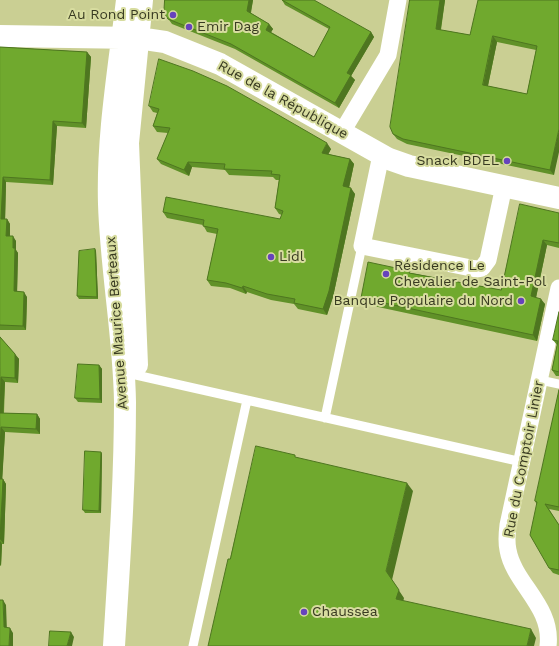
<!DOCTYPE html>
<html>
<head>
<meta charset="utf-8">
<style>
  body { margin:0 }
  canvas { display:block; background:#cacf93 }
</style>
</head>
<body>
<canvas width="559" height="646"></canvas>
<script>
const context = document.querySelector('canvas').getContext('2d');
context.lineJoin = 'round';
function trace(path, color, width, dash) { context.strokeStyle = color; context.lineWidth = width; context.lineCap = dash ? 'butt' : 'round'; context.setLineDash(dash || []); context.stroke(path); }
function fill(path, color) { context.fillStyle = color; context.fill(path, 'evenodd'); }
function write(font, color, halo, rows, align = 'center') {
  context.font = font + ' "Work Sans",sans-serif'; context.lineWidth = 4; context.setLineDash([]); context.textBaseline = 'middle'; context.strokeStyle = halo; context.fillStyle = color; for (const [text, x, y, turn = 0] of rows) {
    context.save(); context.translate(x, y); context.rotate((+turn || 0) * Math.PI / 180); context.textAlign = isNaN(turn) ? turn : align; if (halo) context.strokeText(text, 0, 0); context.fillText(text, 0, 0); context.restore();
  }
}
trace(new Path2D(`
  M127,373L522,462
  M540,380L559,384
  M325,418L362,246
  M193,646L247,400`), '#fff', 9);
trace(new Path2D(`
  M342,132L388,55L398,0
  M381,155L362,246L476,269L482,268L488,260L504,186
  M548,646C553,606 514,584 508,550C506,541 507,533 508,525L559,288`), '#fff', 17);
trace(new Path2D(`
  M0,36L138,38L165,42L220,64L389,159L409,166L559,198
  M137,365L128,143L142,0
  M114,646C119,565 125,483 125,402C124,336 111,270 109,204C107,136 119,68 127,0`), '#fff', 22);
fill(new Path2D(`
  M165,0H253L251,13L269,24L273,29L271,32L314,57L329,29L285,5L282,0L371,32L374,37L351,76L355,80L339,108L235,49L172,24L164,13Z
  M410,0H445L441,30L470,35L559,0L554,175L407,144L397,139L393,134ZM497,42L536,50L527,94L488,86Z
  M0,47L87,52L91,57L86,128L57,126L53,185L6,182L5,219H7L10,224V236L16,241V250L18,253L17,291L27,297L26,330H0Z
  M149,106L331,149L328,154L350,159L354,164L349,188L355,194L333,297L327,315L298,309L294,304L271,300L247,292L246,294L230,288L211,286L207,280L217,234L207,232L203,225L167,218L163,212L280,219L282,215L279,214L275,208L279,180H276L273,177L229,175L225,170L192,167L189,176L161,164L157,159L168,133L157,132L153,126L157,113L153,112Z
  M559,213V248L547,245L536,298L545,304L537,341L364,304L361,298L411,273L501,290Z
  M95,249L96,251L98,299H79L77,296Z
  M559,312V376H556L552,370L557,345L553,340Z
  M0,337L19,359L18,383L5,382L4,413L37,414L40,419V434L5,432L2,479H3L6,484L4,544H2L1,566L0,565Z
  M99,365L102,369V403L78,402L75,398Z
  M559,390V511L549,509L559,525V575L553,573L549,568L537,505L535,501Z
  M101,452L102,454L101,513H85L83,510Z`), '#609128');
fill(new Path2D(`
  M249,0H253L250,16L247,11Z
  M440,0H445L440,34L436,29Z
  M269,24L273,29L270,34L266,30Z
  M371,32L374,37L351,76L355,80L339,108L335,103L347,73Z
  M493,36L497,42L487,90L483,85Z
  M87,52L91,57L86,128L82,123Z
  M53,121L57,126L53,185L50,180Z
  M559,129V152L554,175L550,170Z
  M327,143L331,149L326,159L322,153Z
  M350,159L354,164L348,192L343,186Z
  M188,162L192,167L189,176L184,170Z
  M3,177L6,182L5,224L1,219Z
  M351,188L355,194L333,297L327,315L323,309Z
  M7,219L10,224V241L6,236Z
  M13,236L16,241V250L18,253L17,296L14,291Z
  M543,240L547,245L535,302L531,296Z
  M95,249L96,251L98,299L97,297Z
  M243,286L247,292L246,294L242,288Z
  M24,292L27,297L26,330L23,326Z
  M541,299L545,304L537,341L533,335Z
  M15,354L19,359L18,383L15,378Z
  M99,365L102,369V403L100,399Z
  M1,377L5,382L3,418L0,413Z
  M37,414L40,419V434L36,429Z
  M1,427L5,432L2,484L0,482V449Z
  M101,452L102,454L101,513L99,511Z
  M3,479L6,484L4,544L0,539Z
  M407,483L413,491L392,580L404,598L402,607L396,599L386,571Z
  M0,541L2,544L1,566L0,564Z
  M3,600L6,605L7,632L4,627Z
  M10,628L13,633V646H9Z
  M531,629L536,638L534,646H527Z
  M71,632L74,637L72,646H67Z`), '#4e7620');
const building = new Path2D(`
  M165,0H249L247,11L269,24L266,30L314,57L330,27L282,0H314L371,32L347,73L351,75L335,103L231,44L168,19L164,13Z
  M410,0H440L436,29L470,35L478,0H559V129L550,170L403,139L393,134L390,127ZM493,36L537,46L527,94L483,85Z
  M0,47L87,52L82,123L53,121L50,180L3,177L1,219H7L6,236H13V248H15L14,291L24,292L23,326L0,325Z
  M159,59L193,71L227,86L268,109L327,143L322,153L350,159L343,186L351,188L329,291L323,309L294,303L295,299L267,294L243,286L242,288L226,283L207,280L218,229L203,226L204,220L163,212L166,197L280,219L283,211L275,208L280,175L271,174L272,171L224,169L225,164L188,162L184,170L157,159L170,128L153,126L159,109L149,106Z
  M520,204L559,213V243L543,240L531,296L541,299L533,335L361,298L368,262L410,271L409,273L501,290Z
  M95,249L97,297L77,296L79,251Z
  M559,312V372L552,370L558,341L553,340Z
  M0,337L15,354V378L1,377L0,412Z
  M78,364L99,365L100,399L75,398Z
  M559,390V507L545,504L559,525V570L549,568L530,535L537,502L535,501Z
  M0,413L37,414L36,429L1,427L0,449Z
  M256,446L295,455V457L407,483L386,571L399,590L396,599L531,629L527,646H208L228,559H230Z
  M85,451L101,452L99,511L83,510Z
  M0,479H3L0,539Z
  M0,600H3L4,627L10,628L9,646H0Z
  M50,631L71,632L67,646H49Z`);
fill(building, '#70a92e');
trace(building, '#4e7620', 1);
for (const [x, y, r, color] of [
  [173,15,4,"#6643bc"],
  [189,27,4,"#6643bc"],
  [507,161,4,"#6643bc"],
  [271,257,4,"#6643bc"],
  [386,274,4,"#6643bc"],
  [521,301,4,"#6643bc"],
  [304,612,4,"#6643bc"]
]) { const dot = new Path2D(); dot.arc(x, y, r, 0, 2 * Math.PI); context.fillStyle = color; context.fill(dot); trace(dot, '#d7dc9f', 1.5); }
write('14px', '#383a21', '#d7dc9f', [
  ["Au Rond Point",165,15,"right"],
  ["Emir Dag",197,27],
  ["Snack BDEL",499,161,"right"],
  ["Lidl",279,257],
  ["Résidence Le",394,266],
  ["Chevalier de Saint-Pol",394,282],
  ["Banque Populaire du Nord",513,301,"right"],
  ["Chaussea",312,612]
], 'left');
write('14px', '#383a21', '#d7dc9f', [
  ["Rue de la République",283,100,29],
  ["Avenue Maurice Berteaux",117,323,-94],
  ["Rue du Comptoir Linier",524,459,-79]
]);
</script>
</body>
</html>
